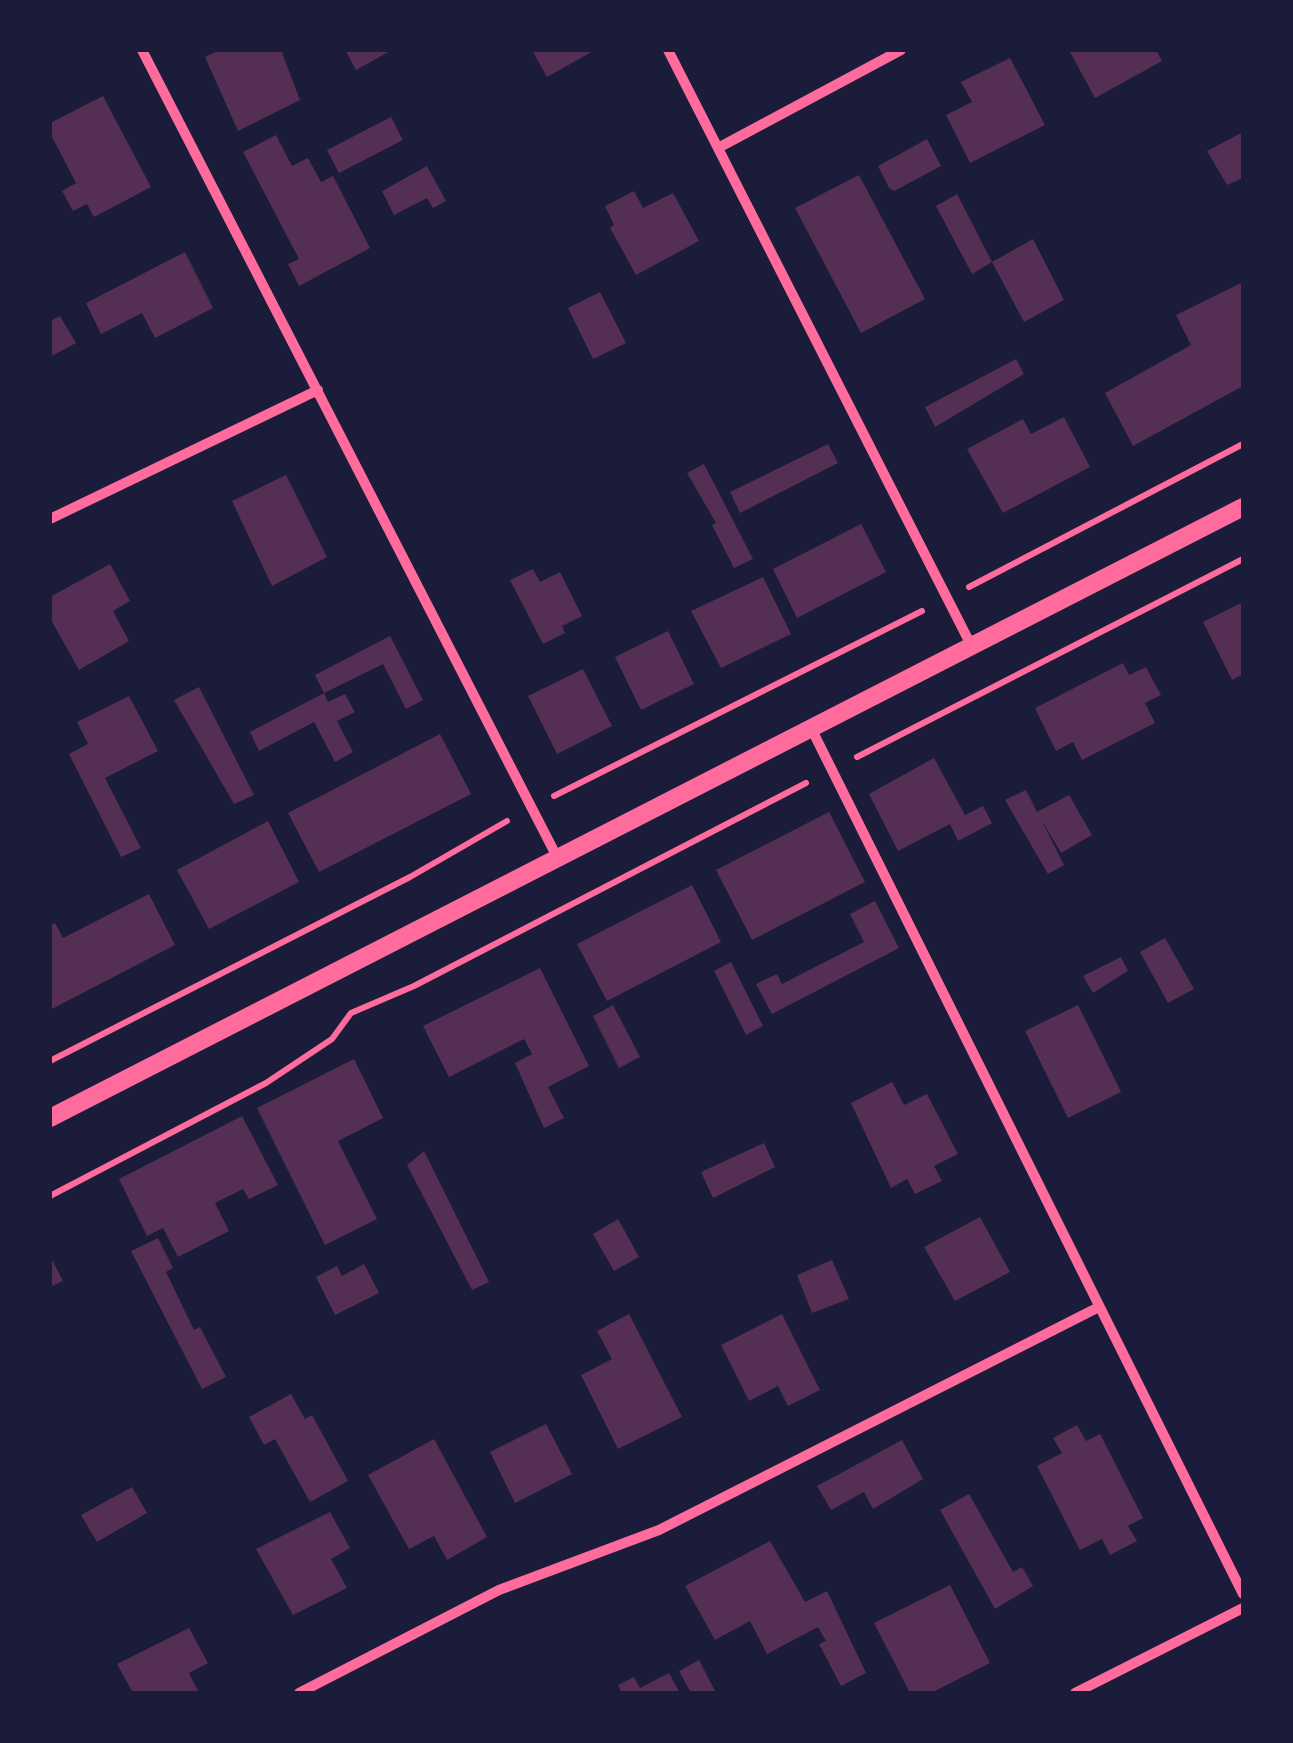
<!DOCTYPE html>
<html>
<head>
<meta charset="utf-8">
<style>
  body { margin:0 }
  #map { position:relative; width:1293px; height:1743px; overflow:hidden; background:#1b1b3a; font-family:"PT Sans",sans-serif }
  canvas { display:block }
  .frame { position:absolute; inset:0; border:52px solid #1b1b3a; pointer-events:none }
</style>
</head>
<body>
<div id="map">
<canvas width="1293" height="1743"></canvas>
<div class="frame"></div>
</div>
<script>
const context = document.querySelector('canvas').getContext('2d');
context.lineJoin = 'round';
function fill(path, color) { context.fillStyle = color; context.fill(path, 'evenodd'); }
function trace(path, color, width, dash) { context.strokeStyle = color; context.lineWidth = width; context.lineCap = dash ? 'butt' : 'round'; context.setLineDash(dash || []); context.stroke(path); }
fill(new Path2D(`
  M220,50H281L300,100L238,131L205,57Z
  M345,50H392L356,70Z
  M532,50H595L547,77Z
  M1069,50H1156L1162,61L1095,98Z
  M1010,58L1045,125L970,163L946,115L972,102L961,82Z
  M103,96L151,187L94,217L87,204L73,211L62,191L76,183L50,133V123Z
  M391,117L403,140L339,173L327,150Z
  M1243,132V178L1227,185L1207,151Z
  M276,135L292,166L308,158L321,182L333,176L370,248L299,286L288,264L299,259L243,152Z
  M927,139L941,166L894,191L889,188L878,166Z
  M427,166L446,201L433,208L427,198L394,215L382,191Z
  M859,175L925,299L861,333L795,208Z
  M634,191L643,208L673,193L699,241L636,275L610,228L614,225L605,206Z
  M957,194L992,262L972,274L936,206Z
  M1033,239L1064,300L1024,322L992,262Z
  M185,252L213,308L155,338L142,313L101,334L86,303Z
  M1243,282V386L1133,446L1105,393L1191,345L1176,315Z
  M600,292L626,343L593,359L568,308Z
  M60,316L76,343L50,357V321Z
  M1016,359L1024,374L935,427L925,407Z
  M1064,417L1090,467L1003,513L967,449L1023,419L1031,434Z
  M828,444L838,463L740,513L730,492Z
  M704,464L753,559L734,568L712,525L716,523L687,473Z
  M286,475L327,557L272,586L232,501Z
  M861,524L886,572L797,618L773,569Z
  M110,564L130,601L113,611L129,641L79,670L50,618V597Z
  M533,569L540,582L560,572L582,616L562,626L565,633L543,644L510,580Z
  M763,577L791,634L721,668L691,611Z
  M1243,602V674L1232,680L1203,622Z
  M668,631L694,684L641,710L615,657Z
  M390,636L423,700L406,709L383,664L324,693L315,675Z
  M1123,663L1129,675L1146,667L1161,695L1145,703L1155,723L1082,760L1073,742L1056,751L1035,708Z
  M583,669L612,726L557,754L528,696Z
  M199,687L254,795L234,804L174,700Z
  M324,693L328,702L345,694L355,712L337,721L353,752L335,762L314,722L259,751L250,732Z
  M129,696L158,751L105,778L141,848L121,857L69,754L88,744L77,722Z
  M440,734L471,794L319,872L288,813Z
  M934,758L965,815L983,806L992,823L958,841L950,824L898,851L869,794Z
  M1026,790L1037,812L1069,795L1092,835L1061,853L1041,819L1064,865L1048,874L1005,800Z
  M829,812L865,882L752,940L716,870Z
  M268,821L299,882L209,929L177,870Z
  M692,885L721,942L607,1001L577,944Z
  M149,894L175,945L50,1010V925L55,923L63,938Z
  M875,901L899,948L772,1014L756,984L777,974L782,984L864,942L850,914Z
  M1165,938L1194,989L1168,1003L1140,952Z
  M1121,957L1128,971L1093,993L1083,976Z
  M731,962L763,1026L746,1035L714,971Z
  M540,968L589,1066L548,1087L564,1118L544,1128L515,1063L532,1054L524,1039L449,1077L423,1026Z
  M613,1005L640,1057L619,1068L593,1016Z
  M1078,1005L1121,1092L1068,1118L1025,1031Z
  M354,1059L383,1118L338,1141L377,1219L325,1245L257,1108Z
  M892,1082L904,1105L927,1094L958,1154L934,1166L942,1181L915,1194L907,1179L891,1188L851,1103Z
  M242,1116L278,1185L249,1199L243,1189L215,1203L229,1231L178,1257L163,1228L147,1236L119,1179Z
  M764,1143L775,1167L713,1198L701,1172Z
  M424,1151L489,1282L472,1290L407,1165Z
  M980,1217L1010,1272L955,1301L924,1247Z
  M618,1219L639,1257L614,1271L593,1234Z
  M158,1238L173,1268L166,1272L194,1330L200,1327L226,1377L202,1389L131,1251Z
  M50,1256L63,1281L50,1287Z
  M832,1260L849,1299L812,1313L797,1275Z
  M364,1264L379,1293L335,1315L316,1277L337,1266L342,1276Z
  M629,1314L682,1417L618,1449L581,1375L612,1359L597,1331Z
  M782,1314L820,1390L788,1406L778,1386L749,1401L721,1345Z
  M291,1394L305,1419L312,1415L348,1481L310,1502L275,1439L264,1445L249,1417Z
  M546,1424L572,1474L515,1503L490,1452Z
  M1077,1425L1086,1441L1100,1434L1143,1518L1128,1526L1137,1541L1110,1555L1102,1539L1080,1550L1037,1466L1062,1453L1053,1438Z
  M434,1439L487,1537L447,1560L434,1536L409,1549L368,1475Z
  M902,1440L923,1479L873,1509L864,1492L831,1510L817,1486Z
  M132,1487L147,1513L97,1542L81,1515Z
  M969,1494L1013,1572L1022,1567L1033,1586L995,1609L940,1510Z
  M330,1512L350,1548L331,1559L347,1588L293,1615L256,1549Z
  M770,1541L805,1602L827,1591L866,1673L841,1686L819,1644L826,1641L818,1627L767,1654L750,1621L715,1640L685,1586Z
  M950,1585L990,1663L931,1693H910L874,1623Z
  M189,1628L208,1663L189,1673L199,1693H133L117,1664Z
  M699,1660L716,1693H691L679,1671Z
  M669,1673L680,1693H622L618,1685L634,1677L640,1688Z`), '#542f53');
trace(new Path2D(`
  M969,587L1243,444
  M857,757L1243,559
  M554,796L922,611
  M50,1061L410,877L507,821
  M50,1196L266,1083L332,1039L351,1013L414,986L806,783`), '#ff6b9d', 6);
trace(new Path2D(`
  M142,50L557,857
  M668,50L971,645
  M718,148L901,50
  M50,519L318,390
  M811,728L1243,1594
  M299,1693L499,1590L659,1530L1097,1308
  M1075,1693L1243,1608`), '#ff6b9d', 10);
trace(new Path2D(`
  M50,1118L1243,507`), '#ff6b9d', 18);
</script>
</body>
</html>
